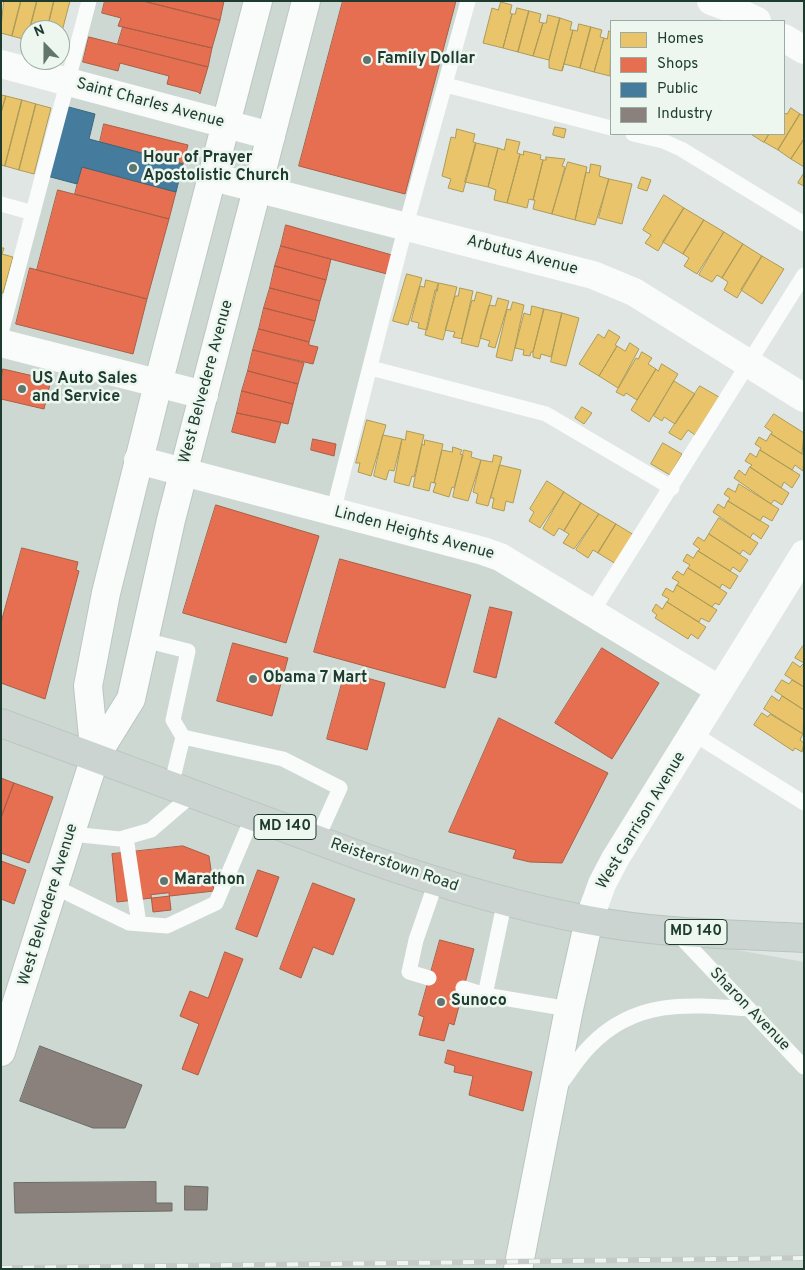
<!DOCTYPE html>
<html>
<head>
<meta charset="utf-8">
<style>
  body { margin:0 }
  #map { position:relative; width:805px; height:1270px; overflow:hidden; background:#e0e6e3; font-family:Overpass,sans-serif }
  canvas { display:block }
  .frame { position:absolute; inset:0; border:2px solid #1d3b2e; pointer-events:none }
  .legend { position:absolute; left:610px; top:20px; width:175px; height:115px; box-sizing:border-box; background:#edf7f0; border:1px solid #9aaca2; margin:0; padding:6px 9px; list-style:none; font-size:15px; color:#1d3b2e }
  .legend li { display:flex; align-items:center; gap:10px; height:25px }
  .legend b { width:25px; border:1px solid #9aaca2 }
  .north { position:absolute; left:20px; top:20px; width:50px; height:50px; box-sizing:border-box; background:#edf7f0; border:1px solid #9aaca2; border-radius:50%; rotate:338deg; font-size:14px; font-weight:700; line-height:20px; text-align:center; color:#1d3b2e }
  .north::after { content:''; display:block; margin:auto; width:18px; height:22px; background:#61776d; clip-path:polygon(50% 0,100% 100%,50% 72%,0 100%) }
</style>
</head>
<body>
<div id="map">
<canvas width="805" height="1270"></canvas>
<div class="frame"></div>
<ul class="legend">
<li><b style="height:14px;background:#e9c46a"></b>Homes</li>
<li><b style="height:14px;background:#e76f51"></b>Shops</li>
<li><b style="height:14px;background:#457b9d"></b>Public</li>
<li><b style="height:14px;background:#8a817c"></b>Industry</li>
</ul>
<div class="north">N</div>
</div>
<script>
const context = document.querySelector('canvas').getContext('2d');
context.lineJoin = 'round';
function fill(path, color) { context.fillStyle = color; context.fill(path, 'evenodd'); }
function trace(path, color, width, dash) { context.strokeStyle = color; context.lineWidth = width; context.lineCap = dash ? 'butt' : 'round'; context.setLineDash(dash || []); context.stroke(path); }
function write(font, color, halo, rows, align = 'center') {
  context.font = font + ' Overpass,sans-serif'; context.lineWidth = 5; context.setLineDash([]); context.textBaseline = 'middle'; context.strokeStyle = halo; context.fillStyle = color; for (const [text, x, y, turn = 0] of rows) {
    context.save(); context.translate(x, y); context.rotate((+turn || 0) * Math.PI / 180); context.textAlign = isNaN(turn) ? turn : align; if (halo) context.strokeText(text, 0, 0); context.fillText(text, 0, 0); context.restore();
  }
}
fill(new Path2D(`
  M91,1H465L332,515L508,566L719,694L587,923L804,962V1269H1V336Z`), '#cdd8d2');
const homes = new Path2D(`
  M4,1H21L12,36L1,33Z
  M21,1H37L27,40L12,36Z
  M37,1H54L47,30H30V41L27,40Z
  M54,1H70L60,39V30H47Z
  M501,2L512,5L510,13L512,14L503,48L483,43L492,8L498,10Z
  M517,8L529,11L518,52L503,48L512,14H515Z
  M529,11L541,14L539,22L543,23L533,56L518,52Z
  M548,15L560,18L549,60L533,56L543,23H546Z
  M560,18L572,22L570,30H573L562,71L549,68V60Z
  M579,24L591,27L580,68L564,64L562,71L573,30L577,31Z
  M591,27L602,30L600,37L604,38L594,72L580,68Z
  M609,31L611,32L610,76L594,72L604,38L607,39Z
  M1,95L6,96L1,113Z
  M6,96L22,100L5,166L1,165V113Z
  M22,100L36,104L19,170L5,166Z
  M36,104L51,108L34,174L19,170Z
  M791,108L800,114L778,150L764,142L769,134H784V113L787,114Z
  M800,114L804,116V139L791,159L778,150Z
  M555,127L566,129L564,138L553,135Z
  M457,129L475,134L473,142L476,143L463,192L448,188L451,179L442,176L451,137L455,138Z
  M751,134H769L764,142Z
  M507,139L520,142L517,153L520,154L507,203L494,200L496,190L488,187L498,148L504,150Z
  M804,139V167L791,159Z
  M476,143L498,148L488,187L465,182Z
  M524,151L541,155L540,159L543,160L533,200L529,199L527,208L507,203L520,154L523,155Z
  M546,157L565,159L562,166L565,167L552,214L533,209L535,200H533L543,160H546Z
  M568,162L587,167L575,220L552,214Z
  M591,164L601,166L599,176L609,179L595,225L575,220L586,172L589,173Z
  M804,173V186L798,183Z
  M642,177L651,180L647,191L638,188Z
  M609,179L632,184L622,224L599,218Z
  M664,195L684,208L658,251L645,243L651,235L643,230Z
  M684,208L704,220L683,254L663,242Z
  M704,220L724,232L697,274L684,266L689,258L683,254Z
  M724,232L743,244L722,278L717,275L712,282L699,275Z
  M743,244L762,256L737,298L724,290L728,282L722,278Z
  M1,248H4L2,254L13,257L3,293H1Z
  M762,256L784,269L762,304L741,290Z
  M407,274L422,278L408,325L393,321Z
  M426,280L438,283L427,330L418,328L419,323L411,321L420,286L424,287Z
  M439,283L457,287L443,340L425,335L435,290L437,291Z
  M460,288L473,291L462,339L453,337L455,332L445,330L455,296H458Z
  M477,292L492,296L478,347L461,343L472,300L474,301Z
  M498,298L509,301L495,348L488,346L490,341L480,338L489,305L495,306Z
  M513,302L524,305L512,361L496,357L507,309L510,310Z
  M532,306L544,309L533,352H531L530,356L523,355L524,350L515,348L524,313L530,315Z
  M544,309L562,313L551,357L541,354L540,359L533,357V352Z
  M562,313L579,318L566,366L551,362Z
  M609,330L620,337L615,345L617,346L599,376L579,364L598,334L604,338Z
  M630,343L639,349L618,388L599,376L617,346L625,351Z
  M642,352L652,358L648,364L656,369L637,400L626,393L624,396L616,392L636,358L638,359Z
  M662,364L678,374L649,422L631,410L656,369L658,371Z
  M674,381L695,394L675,424L664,417L662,421L654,416Z
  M700,386L719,397L695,435L688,430L681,440L669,433Z
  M582,407L592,413L584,424L575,418Z
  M774,414L804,433L802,454L771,434L772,432L765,427Z
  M367,420L386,425L371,476L358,472L360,463H356Z
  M407,431L424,435L414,477L412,476L409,486L394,482L402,439L405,440Z
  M771,434L804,455L803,471L795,465L792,470L760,450L761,448L755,444L759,437L766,441Z
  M383,435L402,439L394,471L389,470L386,480L374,476Z
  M425,440L443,444L434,483L431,482L429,491L413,487L422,444L424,445Z
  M663,443L682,454L670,475L651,464Z
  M453,447L462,450L460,454L463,455L454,488L452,487L449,497L433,492L436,483H434L442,450L452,452Z
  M464,450L472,452L471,457L481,460L468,501L453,497Z
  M760,450L800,475L792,488L784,482L781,488L750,467L752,465L745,461L750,453L756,457Z
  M494,455L502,457L488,506L476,503L478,494L473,492L481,460L492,462Z
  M500,465L521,470L513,503L506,501L504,511L492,508L494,498H491Z
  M750,467L789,493L782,505L774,500L771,504L734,478L739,470L745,475Z
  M547,481L564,492L540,528L529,521L534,512L530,509Z
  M739,484L779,509L772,521L763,516L760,521L728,501L730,498L724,494L728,488L735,492Z
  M564,492L581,503L564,531L559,528L554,536L543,529Z
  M728,501L769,526L761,539L753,533L750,538L713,512L718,504L724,508Z
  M581,503L599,514L574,549L563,543L569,534L564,531Z
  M599,514L616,524L598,553L593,550L588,558L576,550Z
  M719,518L758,543L750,555L743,550L740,554L709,534Z
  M616,524L634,535L616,564L598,553Z
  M709,534L748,560L740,572L733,567L730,571L698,551L700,549L693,544L698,537L704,541Z
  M698,551L738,576L730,589L722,584L720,588L688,568L690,565L683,561L687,554L693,558Z
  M688,568L727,593L719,605L715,603L712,607L677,585L679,582L672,578L677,571L683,575Z
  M677,585L717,610L709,622L701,618L699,622L667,602L669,599L662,595L666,588L673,592Z
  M667,602L706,627L698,639L691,634L688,639L655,618L657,615L652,611L656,604L662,609Z
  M803,646H804V663L795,658Z
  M793,662L800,667L804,663V687L785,675Z
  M782,680L789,684L792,680L804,687V710L775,691Z
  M772,696L779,701L782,696L804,710L803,734L764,709Z
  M762,713L768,717L770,714L803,734L800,740L804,743L802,752L795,748L793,751L754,725Z`);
fill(homes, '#e9c46a');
trace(homes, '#ac9b58', 1);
const shops = new Path2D(`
  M105,1H143L220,20L212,48L118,26L121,18L102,13Z
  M143,1H224L220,20Z
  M343,1H456L405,194L299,166Z
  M123,27L212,48L208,67L118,44Z
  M89,37L208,67L200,94L198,92L167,84L169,76L120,63L118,71L83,62Z
  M104,124L188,145L183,164L100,142Z
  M82,167L176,192L169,219L75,194Z
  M58,190L169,219L147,299L37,270Z
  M286,225L392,255L387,274L281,246Z
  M281,246L331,259L326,280L275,266Z
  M275,266L326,280L320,301L270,288Z
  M30,268L147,299L133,354L16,324Z
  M270,288L320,301L315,321L264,308Z
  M264,308L315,321L309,342L259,329Z
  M259,329L309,342V345L318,347L313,364L253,350Z
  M253,350L304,363L298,384L248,371Z
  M3,369L51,380L44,409L1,399Z
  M248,371L298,384L293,404L242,391Z
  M242,391L293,404L288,424L237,413Z
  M237,413L281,422L275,443L232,432Z
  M313,439L336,444L334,456L311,450Z
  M216,505L319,536L286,643L183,613Z
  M22,548L78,562L76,570L79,571L45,699L1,683V623Z
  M340,559L471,595L445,688L314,652Z
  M490,607L512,612L496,678L474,672Z
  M233,643L288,658L272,716L217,701Z
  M602,648L659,683L612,759L555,723Z
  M345,672L385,683L367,750L327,739Z
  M499,718L608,773L562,863L530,862L513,858L516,850L449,832Z
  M1,778L14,783L1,818Z
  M14,783L53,797L29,863L1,853V818Z
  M183,846L209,856L214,891L117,902L112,854Z
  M1,861L26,870L14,904L1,899Z
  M258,870L279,877L257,937L236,929Z
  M313,883L355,899L333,955L313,947L301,978L280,969Z
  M169,893L171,910L153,912L151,895Z
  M440,940L474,949L454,1025L449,1023L444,1041L419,1035L424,1017L419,1015Z
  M225,952L243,959L198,1075L182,1069L199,1024L180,1016L190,991L208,998Z
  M448,1050L532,1072L523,1111L469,1095L473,1076L454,1072L455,1066L445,1063Z`);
fill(shops, '#e76f51');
trace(shops, '#aa5f46', 1);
const public = new Path2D(`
  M65,106L95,114L89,139L183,164L176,192L82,167L77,184L47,176Z`);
fill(public, '#457b9d');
trace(public, '#39687c', 1);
const industry = new Path2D(`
  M40,1046L142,1085L125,1128H93L20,1101Z
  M156,1182V1203H172V1211L15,1213L14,1183Z
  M185,1186L208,1187L207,1210H185Z`);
fill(industry, '#8a817c');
trace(industry, '#696c65', 1);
const secondary = new Path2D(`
  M95,757L88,686L106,593L158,384L258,1
  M1,1052L95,757L131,699L171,520L306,1
  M518,1269L569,1009L589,920`);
const primary = new Path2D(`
  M1,723L366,858C438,883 513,906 588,920C659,934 732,934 804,938`);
trace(secondary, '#bbc6c1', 30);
trace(primary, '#bac4bf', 30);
trace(new Path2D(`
  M446,85L611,128
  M633,134L663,141L681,149L804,224
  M1,204L33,213
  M1,333L89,1
  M371,368L546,414L672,488
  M333,512L406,225L468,1
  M592,612L804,275
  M144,640L188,651L173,720L183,737L283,759L340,788L317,839
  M694,734L804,803
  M171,786L183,737
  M71,834L120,839L151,830L193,794
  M126,837L139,924
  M55,887L129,923L167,926L216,903L253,816
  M505,900L485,995L569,1009
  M675,931L804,1067
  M429,978L409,972L416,940L436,882
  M463,988L485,995
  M559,1086C569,1073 578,1058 590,1046C635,999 688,1004 748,1009`), '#fafbfb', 15);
trace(new Path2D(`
  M711,1L725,6L757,21
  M784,38L804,50
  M1,64L271,136
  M213,177L593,275L634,292L804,398
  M1,343L204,395
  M138,460L483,551L500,557L720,690
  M589,920L602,884L615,859L804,554`), '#fafbfb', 28);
trace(secondary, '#fafbfb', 28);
trace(primary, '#cbd4d0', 28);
const rail = new Path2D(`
  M1,1268L804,1258`);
trace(rail, '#c5c9c7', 5.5);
trace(rail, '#edf7f0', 4, [11]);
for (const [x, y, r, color] of [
  [367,60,5,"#61776d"],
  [133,168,5,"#61776d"],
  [22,389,5,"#61776d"],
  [253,679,5,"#61776d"],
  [164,881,5,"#61776d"],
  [441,1002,5,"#61776d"]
]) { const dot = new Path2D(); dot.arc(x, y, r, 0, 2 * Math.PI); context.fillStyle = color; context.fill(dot); trace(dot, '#edf7f0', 2); }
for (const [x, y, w] of [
  [285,827,62],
  [696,932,62]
]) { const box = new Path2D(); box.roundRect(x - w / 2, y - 12.5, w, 25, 4); context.fillStyle = '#edf7f0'; context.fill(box); trace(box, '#1d3b2e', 1); }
write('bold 15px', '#1d3b2e', null, [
  ["MD 140",285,827],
  ["MD 140",696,932]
]);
write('bold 16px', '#1d3b2e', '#edf7f0', [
  ["Family Dollar",377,60],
  ["Hour of Prayer",143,159],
  ["Apostolistic Church",143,177],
  ["US Auto Sales",32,380],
  ["and Service",32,398],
  ["Obama 7 Mart",263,679],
  ["Marathon",174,881],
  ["Sunoco",451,1002]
], 'left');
write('16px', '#1d3b2e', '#edf7f0', [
  ["Saint Charles Avenue",150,104,15],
  ["Arbutus Avenue",522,256,15],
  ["West Belvedere Avenue",207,382,-75],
  ["Linden Heights Avenue",414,534,15],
  ["West Garrison Avenue",642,821,-59],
  ["Reisterstown Road",394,866,19],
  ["West Belvedere Avenue",49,905,-73],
  ["Sharon Avenue",749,1010,46]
]);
</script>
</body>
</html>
